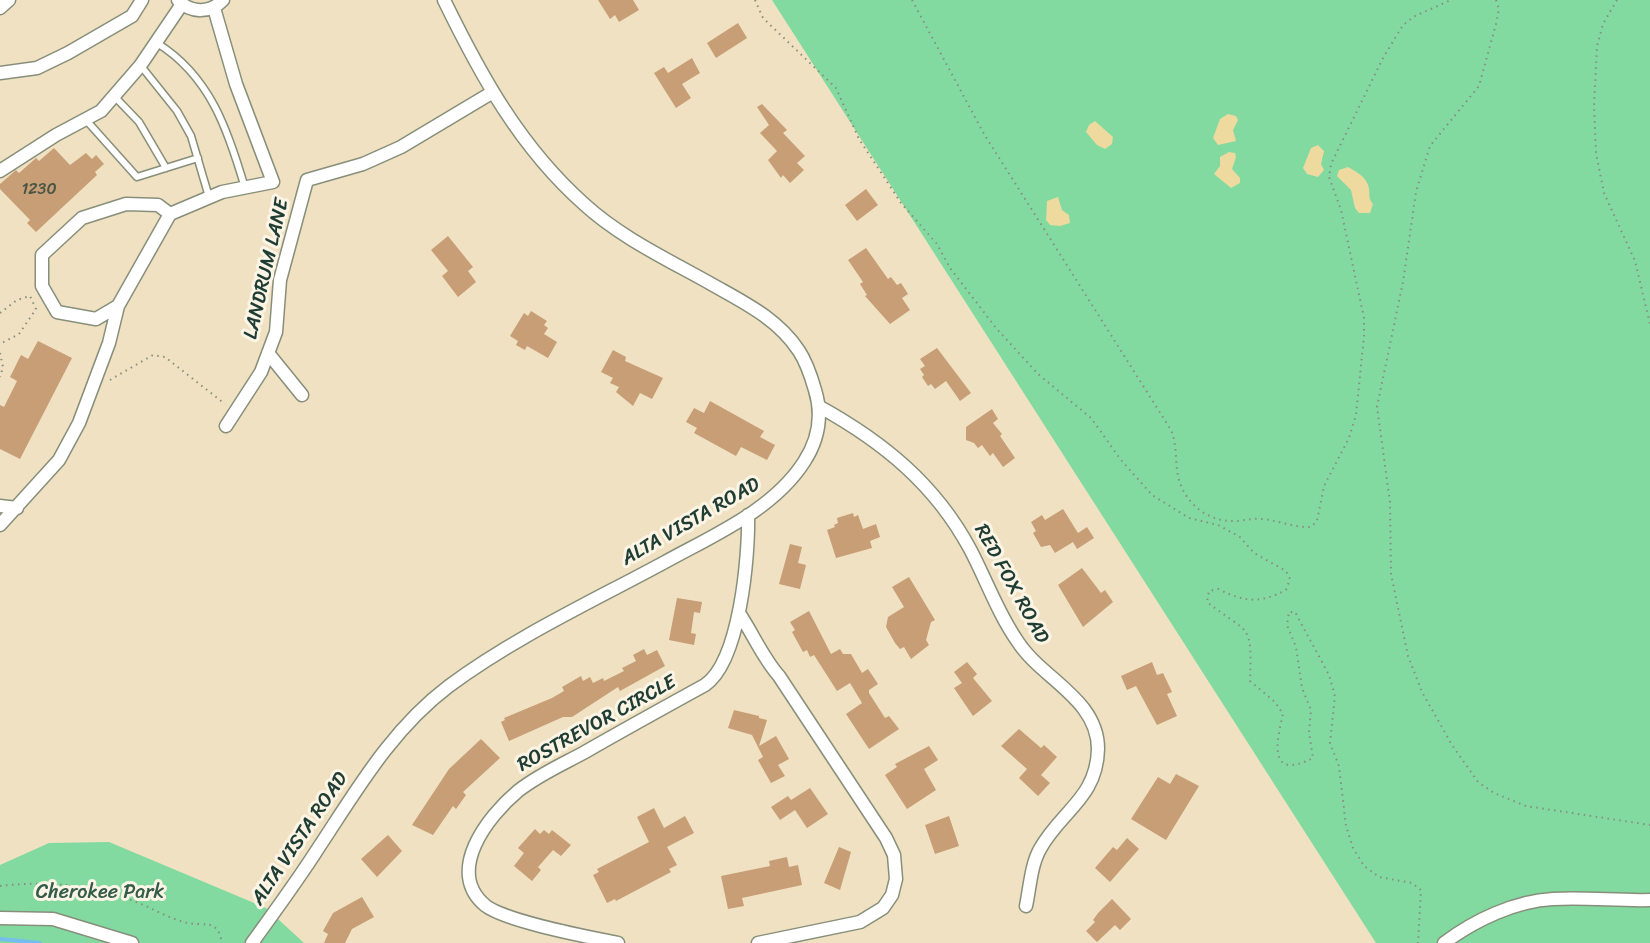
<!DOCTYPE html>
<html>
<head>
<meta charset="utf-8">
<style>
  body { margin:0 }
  canvas { display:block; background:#efe1c1 }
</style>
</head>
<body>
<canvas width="1650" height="943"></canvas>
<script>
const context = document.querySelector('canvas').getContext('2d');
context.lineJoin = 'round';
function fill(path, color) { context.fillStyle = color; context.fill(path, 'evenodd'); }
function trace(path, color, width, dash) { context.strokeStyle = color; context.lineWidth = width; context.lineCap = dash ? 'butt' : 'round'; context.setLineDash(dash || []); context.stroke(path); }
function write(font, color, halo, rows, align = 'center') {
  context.font = font + ' Sriracha,sans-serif'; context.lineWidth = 6; context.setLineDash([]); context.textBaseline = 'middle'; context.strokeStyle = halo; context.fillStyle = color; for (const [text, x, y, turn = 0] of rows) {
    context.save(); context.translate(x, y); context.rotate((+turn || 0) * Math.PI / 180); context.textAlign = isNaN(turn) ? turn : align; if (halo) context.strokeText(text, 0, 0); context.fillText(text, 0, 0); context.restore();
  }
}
fill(new Path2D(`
  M772,0H1650V943H1376Z
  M109,842L266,908L304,943H0V865L49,843Z`), '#82daa0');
fill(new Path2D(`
  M1228,114L1236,116L1238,120L1233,130L1236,141L1218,145L1213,138L1220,119Z
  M1095,121L1113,137L1112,144L1105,149L1097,145L1086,132L1089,125Z
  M1318,145L1324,151L1321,164L1324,170L1318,177L1307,174L1303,168L1311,148Z
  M1229,152L1235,153L1236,157L1232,169L1240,178V183L1231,188L1214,174L1220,166V157Z
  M1348,167C1357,172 1368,178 1369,189C1370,196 1368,198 1373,204L1370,213H1359L1355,208L1351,190L1337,176L1339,170Z
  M1058,197L1062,210L1069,215L1070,223L1060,226L1050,225L1046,220L1047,201Z`), '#eeda9e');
trace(new Path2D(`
  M0,939L40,943`), '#74bdec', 4);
fill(new Path2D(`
  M598,0H633L639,10L619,22L615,15L610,19Z
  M738,23L747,38L716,58L707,43Z
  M692,58L700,73L682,84L691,98L676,108L654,73L664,67L668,73Z
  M762,104L787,130L783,133L805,156L797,163L804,170L790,183L783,175L781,178L768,160L777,151L760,133L769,125L757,107Z
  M54,148L70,165L86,153L92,159L96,155L104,164L95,172L97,175L36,232L27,223L30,220L0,189V184L16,170L19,173L36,158L39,161Z
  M866,189L878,205L857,221L845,205Z
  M448,236L473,267L468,271L476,282L458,297L442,276L448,271L431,250Z
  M866,248L888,279L891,277L897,285L901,283L908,294L902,298L910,310L890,324L865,296L867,295L860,284L863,282L848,260Z
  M531,311L547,321L544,325L548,328L544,334L557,342L548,358L527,346L525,350L516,345L518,341L510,336L524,313L528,316Z
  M38,341L72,358L20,459L0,449V405L4,407L17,381L10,377L21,355L28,359Z
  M937,348L971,393L960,401L946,381L935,389L931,384L928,386L922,377L924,375L920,369L925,366L920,359Z
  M613,350L626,357L625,361L663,378L652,399L640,393L633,406L616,392L619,387L610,383L613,378L601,372Z
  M710,401L764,431L760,437L775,445L767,460L741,447L736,456L694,433L697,428L686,422L694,408L704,413Z
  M992,409L998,419L993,423L1002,434L1000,436L1015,458L1003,467L993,453L990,456L982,445L978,448L974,443L966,440V427Z
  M1063,509L1078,533L1087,527L1094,538L1077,549L1073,542L1055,553L1050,545L1041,547L1033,533L1036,531L1031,522L1042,515L1045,520Z
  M853,513L854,517L858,515L863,529L876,524L880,537L870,541L872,548L836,558L827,530L835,527L834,525L838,523L837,518Z
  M790,544L802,547L798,563L806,565L800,589L779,584Z
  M1082,568L1101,593L1105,590L1113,602L1083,627L1058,585Z
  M909,577L935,620L931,622L926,640L929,645L911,659L904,647L900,649L895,643L886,627L888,617L904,607L892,587Z
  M677,598L702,602L700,613L694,612L691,633L696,634L694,645L669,640Z
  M809,611L831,654L840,649L843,654H851L862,673L868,669L878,684L869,690V693L885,718L889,716L899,729L869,749L846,714L862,703L850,683L837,691L814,655L810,657L807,650L803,652L792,632L795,630L790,622Z
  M644,649L647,655L657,650L665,666L620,691L618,687L572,717H563L509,741L501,722L505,720L504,718L552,698L564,691L562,687L581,676L583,681L590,677L593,683L603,678L604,681L624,671L622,668L636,661L633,655Z
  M967,662L977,674L973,678L992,701L973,716L954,688L962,683L954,672Z
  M1152,662L1157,675L1163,673L1172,692L1167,694L1177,716L1157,725L1136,686L1127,690L1121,676Z
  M734,710L759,716V718L767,720L759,746L776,736L789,759L778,765L785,776L771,783L758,760L763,757L752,735L728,728Z
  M1019,729L1041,748L1044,745L1057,757L1041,775L1050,783L1038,796L1019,778L1027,769L1001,746Z
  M481,739L500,758L463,792L466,795L456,809L453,806L433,835L412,825L449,769Z
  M929,746L938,760L924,769L936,790L907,809L885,775L897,767L895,764Z
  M1176,774L1199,786L1166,840L1131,819L1158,777L1170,784Z
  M810,788L828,814L807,828L795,810L780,820L771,807L788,796L791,800Z
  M654,808L664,828L685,816L694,833L667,847L677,865L669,869L671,872L616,901L615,899L607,903L593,875L599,872L597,869L649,842L637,817Z
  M949,816L959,846L935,854L925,825Z
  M535,829L540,834L544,830L549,834L552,830L571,845L561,856L553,850L538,867L541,870L532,881L514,866L524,853L518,848Z
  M388,835L402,851L377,877L361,859Z
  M1127,838L1139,849L1110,882L1095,868L1113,847L1117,850Z
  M839,847L851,852L840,890L824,883Z
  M787,857L789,867L798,865L802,885L742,898L744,906L728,909L721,876L770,866L769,861Z
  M362,897L374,917L352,929L345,943H324L328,934L323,931L333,913Z
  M1112,899L1131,919L1120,930L1115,925L1097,942L1086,931L1095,922L1093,920L1098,913Z`), '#c79e76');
const service = new Path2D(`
  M157,43C210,76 228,130 245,188
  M141,66L177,111L191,136L209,197
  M115,97L139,122L166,168
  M86,120L137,177L198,158`);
const minor = new Path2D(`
  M178,0C191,14 211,13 223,0
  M0,8L9,0
  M0,73L37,68L68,53L132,16L142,0
  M0,171L56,135L101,111L140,66L182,4
  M118,306L96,319L57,312L42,286V255L82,218L126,204L158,205L170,214
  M268,353L302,395
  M820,407C883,442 935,484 970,549C986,579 998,614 1018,642C1042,679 1098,699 1098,749C1097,798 1061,811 1040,849C1031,865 1030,887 1026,906
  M226,426L261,372L276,332L280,280L307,180L363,164L401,147L493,92
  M0,506L17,508
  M0,525L59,460L79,423L109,343L118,306L170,214L222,192L273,182L236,84L214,8
  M739,613C753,634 763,658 779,676L886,838L894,855L896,879L892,895L883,908L860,922L758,943
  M0,918L53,919L132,943
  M252,943C275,911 298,880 319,847C358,788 392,729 449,686C515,637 593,601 665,562C714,535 773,510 804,462C819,439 823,416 815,390C811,376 807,363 799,351C778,319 745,303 713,285C669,260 621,238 584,204C520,147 481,76 444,0
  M618,943C589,937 508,922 486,906C444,872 488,816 518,791C538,775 563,764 585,752C625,729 665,707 705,685C740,661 749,556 748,515
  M1444,943C1475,920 1515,901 1553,899C1586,897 1618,901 1650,900`);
trace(service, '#878f7a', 9);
trace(minor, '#878f7a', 15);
trace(new Path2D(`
  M755,0L763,18L836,88L859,139L901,203L937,244L950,268L996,328L1038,374L1091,418L1121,460L1152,495L1189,518L1218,525L1240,537L1254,553L1286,571L1290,579L1286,590C1259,604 1245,602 1218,589L1209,591L1207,602C1250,636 1252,621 1250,681L1275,702L1283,714C1276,743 1268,781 1313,758L1309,732L1311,710L1302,688L1296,647L1287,625L1289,612H1295L1329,675L1335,696L1330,743L1339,766L1346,826L1353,848L1364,866L1379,877L1412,883L1421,890L1418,943
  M912,0L984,134L1171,430C1179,449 1173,469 1182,488C1191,508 1212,522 1234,521C1243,521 1252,518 1261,519C1278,520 1294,528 1311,527L1317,521L1324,486L1349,438L1356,415L1364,336V318L1341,210L1329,177L1331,164L1383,58L1403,25L1415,16L1451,0
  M1496,0L1499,9L1496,24L1479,86L1430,146L1416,192L1403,282L1377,407L1390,502L1391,574L1408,656L1422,692L1452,745L1478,782L1494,793L1526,806L1650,825
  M1617,0L1603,24L1597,46L1594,106L1596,153L1604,193L1635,261L1650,324
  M0,313L17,300L30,296L36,309L19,334L0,344
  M0,353L3,367L0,377
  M110,380L153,355L165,357L225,404
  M0,886C44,881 87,884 128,899C147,905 165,917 184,922C204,928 217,916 222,943`), '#878f7a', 2, [1.5, 4.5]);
trace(service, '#fff', 6);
trace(minor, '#fff', 12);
write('16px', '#495544', null, [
  ["1230",39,190]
]);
write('20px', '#1f3d34', '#fcf5e5', [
  ["LANDRUM LANE",267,269,-77],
  ["ALTA VISTA ROAD",691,522,-30],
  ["RED FOX ROAD",1011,584,61],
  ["ROSTREVOR CIRCLE",597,724,-29],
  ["ALTA VISTA ROAD",300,839,-56]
]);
write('20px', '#335c4a', '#fcf5e5', [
  ["Cherokee Park",100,893]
]);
</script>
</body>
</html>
